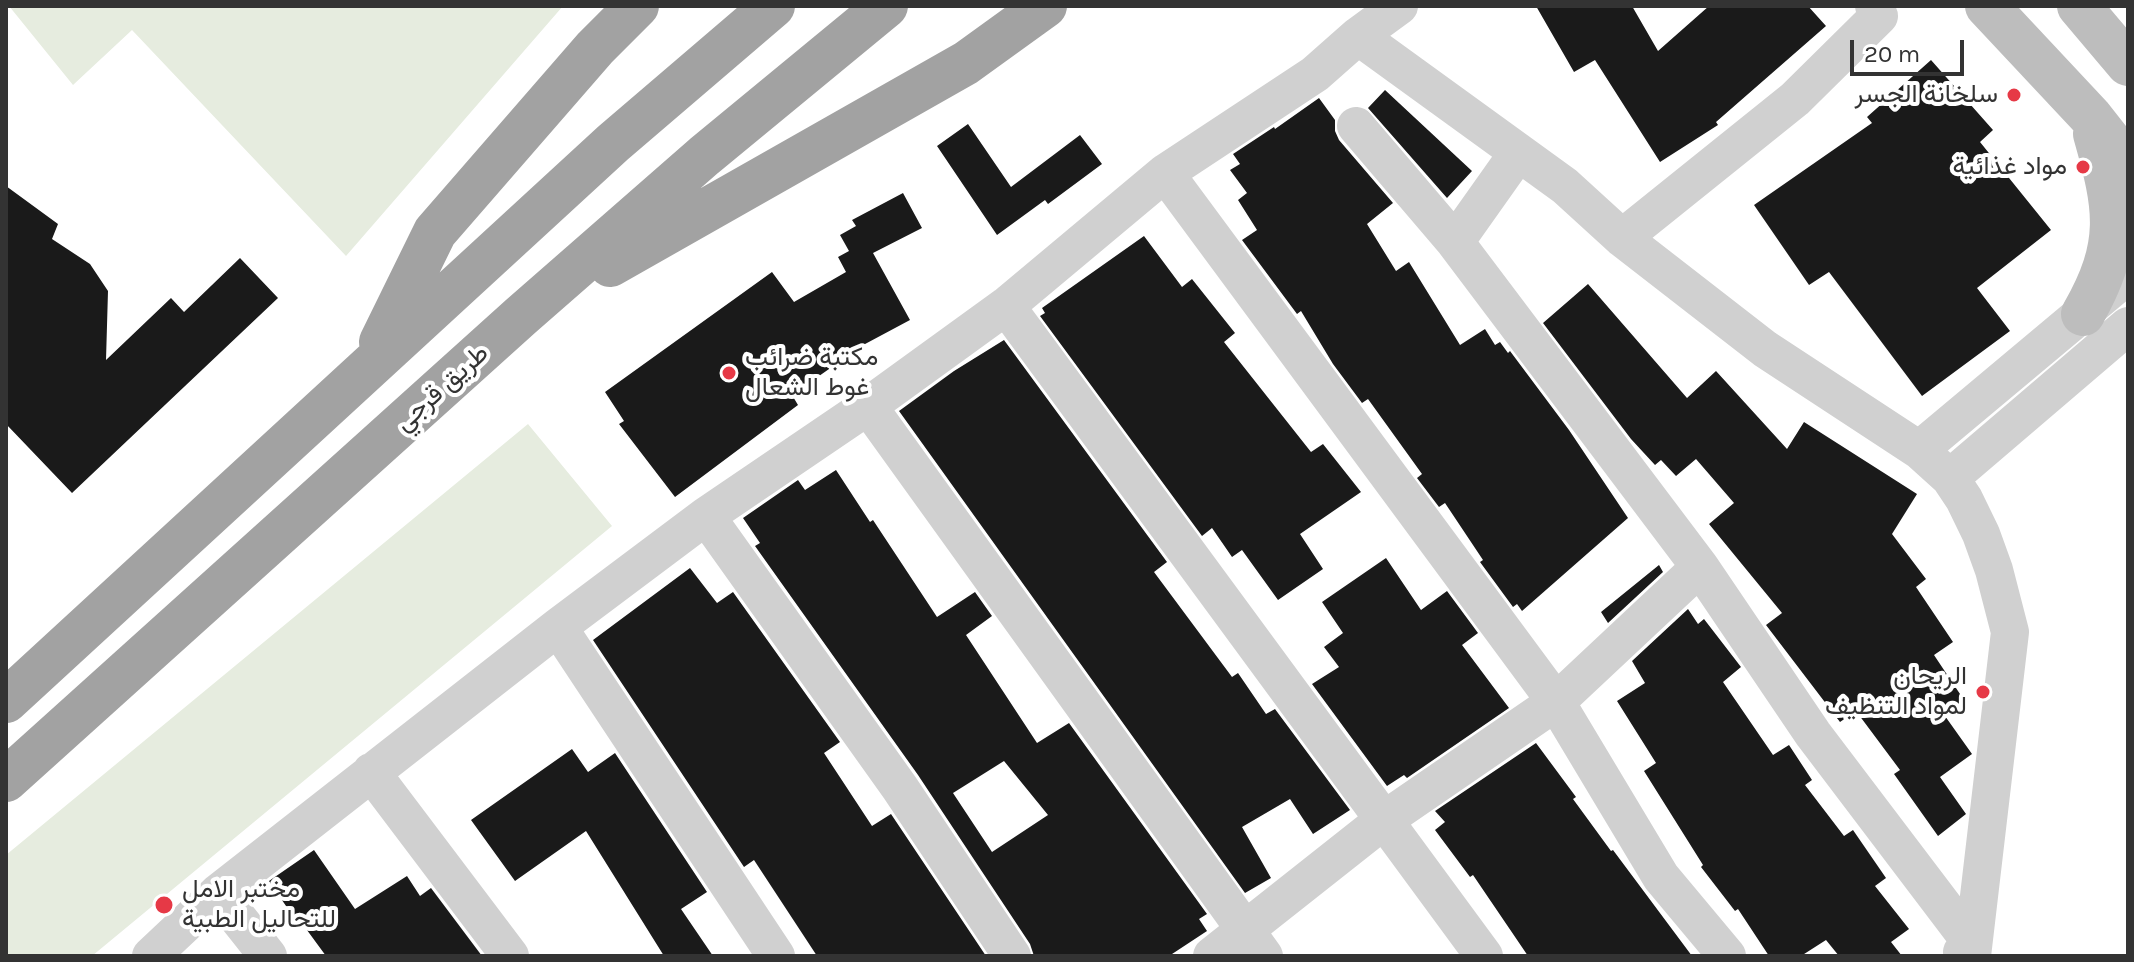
<!DOCTYPE html>
<html>
<head>
<meta charset="utf-8">
<style>
  body { margin:0 }
  #map { position:relative; width:2134px; height:962px; overflow:hidden; background:#fff; font-family:Karla,sans-serif }
  canvas { display:block }
  .frame { position:absolute; inset:0; border:8px solid #333; pointer-events:none }
  .scale { position:absolute; left:1850px; top:40px; width:114px; height:36px; box-sizing:border-box; border:4px solid #333; border-top:0; padding-left:10px; font-size:24px; line-height:28px; white-space:nowrap; color:#333; -webkit-text-stroke:6px #fff; paint-order:stroke }
</style>
</head>
<body>
<div id="map">
<canvas width="2134" height="962"></canvas>
<div class="frame"></div>
<div class="scale">20 m</div>
</div>
<script>
const context = document.querySelector('canvas').getContext('2d');
context.lineJoin = 'round';
function fill(path, color) { context.fillStyle = color; context.fill(path, 'evenodd'); }
function trace(path, color, width, dash) { context.strokeStyle = color; context.lineWidth = width; context.lineCap = dash ? 'butt' : 'round'; context.setLineDash(dash || []); context.stroke(path); }
function write(font, color, halo, rows, align = 'center') {
  context.font = font + ' Karla,Vazirmatn,sans-serif'; context.lineWidth = 8; context.setLineDash([]); context.textBaseline = 'middle'; context.strokeStyle = halo; context.fillStyle = color; for (const [text, x, y, turn = 0] of rows) {
    context.save(); context.translate(x, y); context.rotate((+turn || 0) * Math.PI / 180); context.textAlign = isNaN(turn) ? turn : align; if (halo) context.strokeText(text, 0, 0); context.fillText(text, 0, 0); context.restore();
  }
}
fill(new Path2D(`
  M9,6H563L346,256L132,30L73,85Z
  M528,424L612,526L92,956H6V855Z`), '#e6ecdf');
fill(new Path2D(`
  M1536,6H1632L1658,51L1709,6H1808L1826,26L1716,122L1718,125L1660,162L1595,60L1574,72Z
  M1931,60L1993,130L1980,142L2051,230L1977,288L2010,331L1922,396L1829,272L1809,285L1754,205L1872,123L1867,117Z
  M1385,90L1472,171L1447,198L1368,108Z
  M1319,98L1335,120V131L1339,140L1393,203L1367,224L1396,271L1409,262L1460,345L1485,329L1495,345L1500,342L1508,353L1510,351L1569,430L1628,518L1522,611L1517,604L1513,607L1480,562L1483,560L1445,503L1439,507L1417,478L1422,474L1368,399L1362,403L1333,364L1301,311L1297,314L1242,240L1257,230L1238,200L1247,193L1230,170L1240,164L1233,154L1274,127L1275,129Z
  M968,124L1011,187L1080,135L1102,164L1048,204L1045,200L997,235L937,146Z
  M6,186L58,224L52,239L90,264L108,291L106,360L171,298L184,312L240,258L278,298L72,493L6,424Z
  M903,193L922,228L873,253L910,320L837,359L839,362L792,395L798,405L675,497L619,424L624,421L605,392L772,272L794,302L846,272L838,257L849,251L840,235L856,226L852,220Z
  M1144,236L1182,287L1192,279L1235,333L1224,342L1311,452L1323,444L1361,492L1300,534L1323,569L1278,600L1242,550L1232,557L1212,528L1202,536L1040,316L1045,313L1042,308Z
  M1588,284L1687,398L1716,371L1787,449L1804,422L1917,494L1892,534L1926,579L1916,587L1953,642L1934,655L1966,703L1945,716L1972,754L1940,777L1966,814L1938,836L1894,774L1900,770L1856,711L1840,722L1766,625L1782,613L1709,524L1734,503L1696,459L1676,476L1661,460L1655,465L1631,439L1543,323Z
  M1004,340L1167,562L1154,572L1232,677L1238,673L1266,714L1275,709L1350,810L1313,834L1290,799L1242,827L1271,878L1245,893L899,411L954,371Z
  M836,470L870,522L873,520L937,617L975,592L992,616L966,635L1037,743L1069,723L1207,914L1199,919L1207,931L1169,956H1034L1030,944L918,775L755,546L760,543L743,518L798,480L805,490ZM1004,761L1048,815L992,852L953,793Z
  M1386,558L1421,610L1447,591L1478,633L1462,645L1509,708L1407,778L1404,775L1387,786L1312,684L1339,667L1324,647L1343,633L1322,602Z
  M1659,565L1663,572L1608,623L1601,612Z
  M690,568L717,603L733,592L840,742L824,753L872,826L891,814L986,956H817L754,860L744,867L593,640Z
  M1688,609L1698,624L1704,619L1741,667L1723,682L1773,755L1789,745L1812,780L1805,785L1844,836L1853,830L1886,878L1875,886L1909,929L1891,942L1902,956H1839L1826,940L1801,956H1769L1738,909L1735,911L1701,867L1703,865L1644,771L1656,763L1617,701L1645,683L1632,661Z
  M1536,743L1576,797L1573,799L1611,851L1613,850L1692,956H1528L1473,875L1470,877L1435,830L1445,822L1435,811Z
  M572,749L588,772L615,753L707,892L681,909L713,956H664L586,831L515,881L471,820Z
  M314,850L355,909L407,876L420,896L431,888L482,956H326L304,926L301,928L269,881Z`), '#1a1a1a');
trace(new Path2D(`
  M1358,36L1399,6
  M1356,126L1455,242L1700,567L1813,734L1973,945L1962,952
  M1165,173L1315,74L1358,36L1565,186L1622,238L1765,349L1919,450L1950,478L1964,499L1981,534L1994,570L2010,632L1972,956
  M1622,238L1795,99L1879,16L1874,6
  M1455,242L1518,153
  M1006,306L1484,956
  M868,406L1264,956
  M1919,450L2128,275
  M1950,478L2128,326
  M706,516L900,788L1012,956
  M558,627L776,956
  M371,772L510,956
  M218,893L268,956
  M151,956L218,893L558,627L706,516L868,406L1006,306L1165,173L1556,702L1661,877L1727,956
  M1212,956L1384,820L1556,702L1700,567`), '#d0d0d0', 38);
trace(new Path2D(`
  M1987,6L2090,116L2128,164
  M2079,6L2128,64
  M2083,314C2123,244 2116,208 2095,134`), '#bdbdbd', 44);
trace(new Path2D(`
  M610,265L966,63L1045,6
  M381,342L435,232L595,48L637,6
  M6,701L613,143L773,6
  M6,780L521,316L704,156L886,6`), '#a2a2a2', 44);
for (const [x, y, r, color] of [
  [2014,95,8,"#e63946"],
  [2083,167,8,"#e63946"],
  [729,373,8,"#e63946"],
  [1983,692,8,"#e63946"],
  [164,905,10,"#e63946"]
]) { const dot = new Path2D(); dot.arc(x, y, r, 0, 2 * Math.PI); context.fillStyle = color; context.fill(dot); trace(dot, '#fff', 3); }
write('26px', '#333', '#fff', [
  ["سلخانة الجسر",1998,95],
  ["مواد غذائية",2067,167],
  ["مكتبة ضرائب",745,358,"left"],
  ["غوط الشعال",745,388,"left"],
  ["الريحان",1967,677],
  ["لمواد التنظيف",1967,707],
  ["مختبر الامل",182,890,"left"],
  ["للتحاليل الطبية",182,920,"left"]
], 'right');
write('26px', '#333', '#fff', [
  ["طريق قرجي",442,388,-42]
]);
</script>
</body>
</html>
